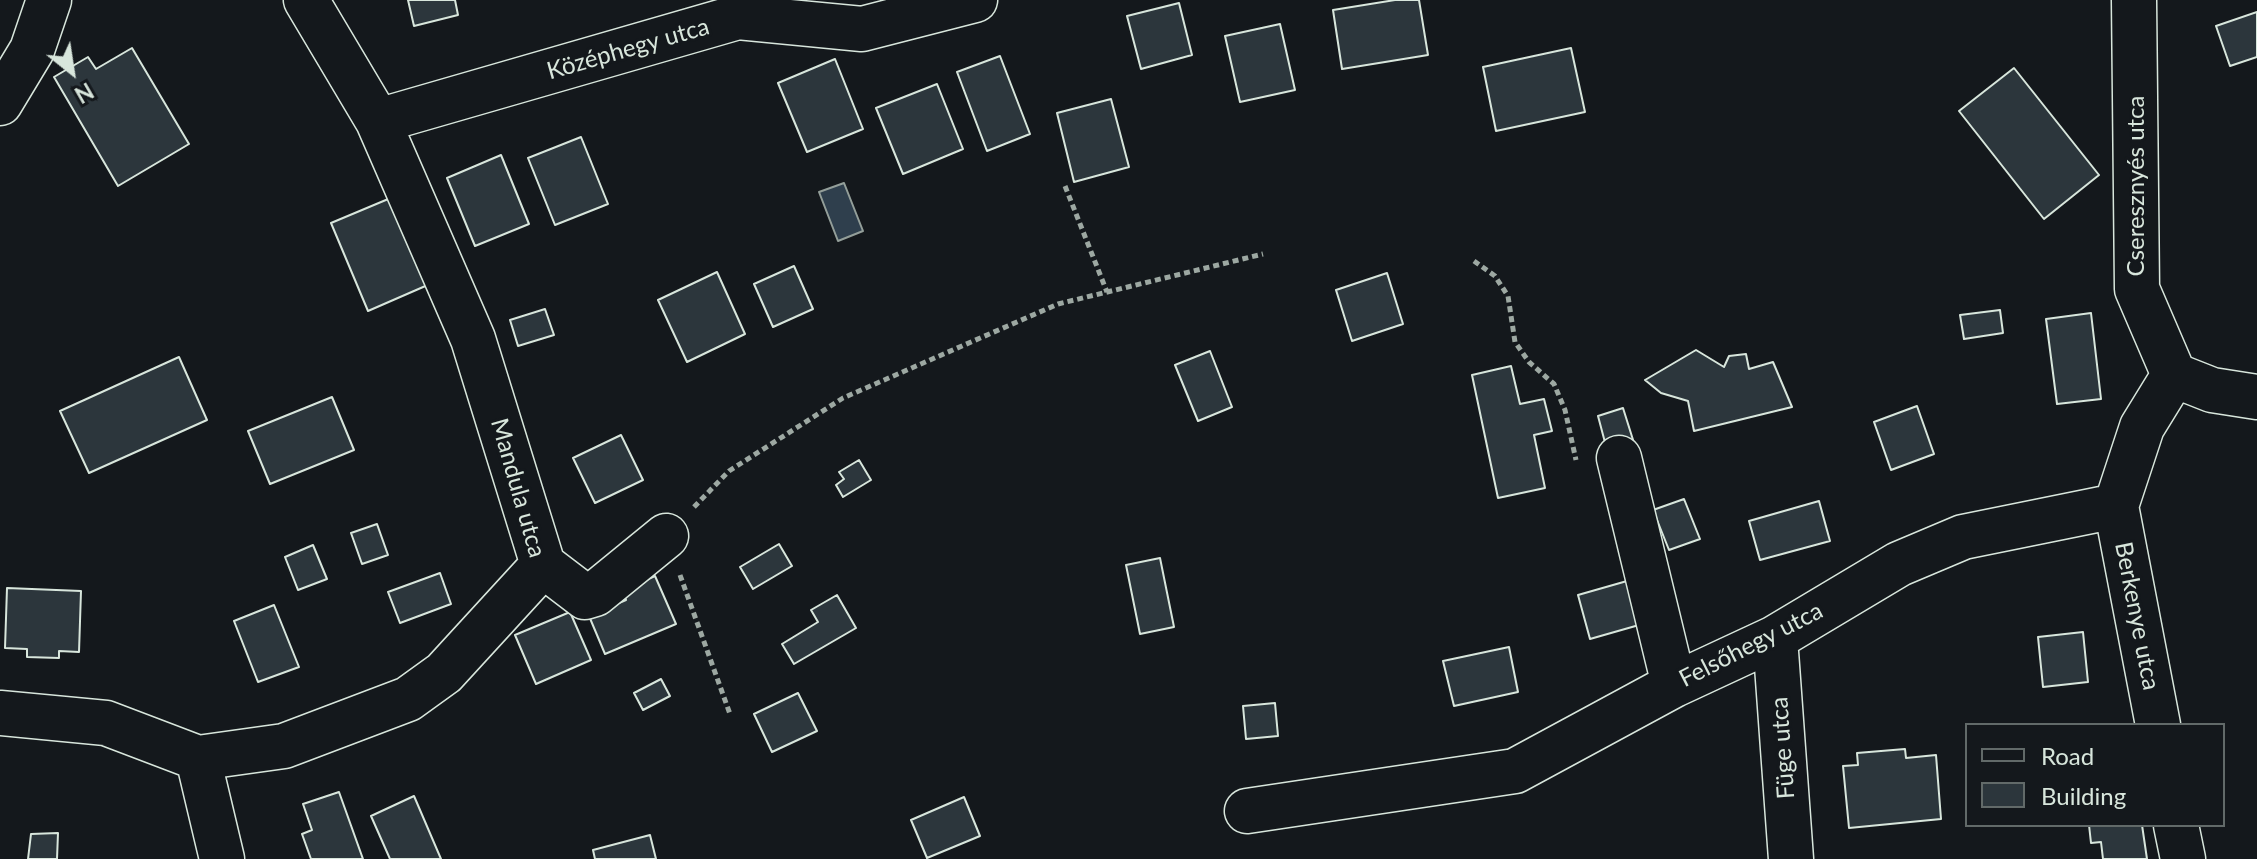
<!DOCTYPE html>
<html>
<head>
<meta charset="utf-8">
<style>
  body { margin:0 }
  #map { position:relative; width:2257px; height:859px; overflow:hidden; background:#14181c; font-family:Lato,sans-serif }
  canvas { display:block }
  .legend { position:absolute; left:1965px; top:723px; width:260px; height:104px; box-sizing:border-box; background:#14181c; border:2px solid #626a69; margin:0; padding:10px 14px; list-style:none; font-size:24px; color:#d8e6dc }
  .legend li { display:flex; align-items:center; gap:16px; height:40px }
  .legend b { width:40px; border:2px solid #626a69 }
  .north { position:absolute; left:32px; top:32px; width:80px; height:80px; -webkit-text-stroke:6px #14181c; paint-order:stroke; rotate:150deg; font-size:22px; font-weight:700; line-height:32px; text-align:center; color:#d8e6dc }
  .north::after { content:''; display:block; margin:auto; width:28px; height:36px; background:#d8e6dc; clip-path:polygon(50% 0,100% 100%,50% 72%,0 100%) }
</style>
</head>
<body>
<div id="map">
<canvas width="2257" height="859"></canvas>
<ul class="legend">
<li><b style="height:10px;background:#14181c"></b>Road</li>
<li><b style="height:22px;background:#2c363c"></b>Building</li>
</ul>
<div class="north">N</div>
</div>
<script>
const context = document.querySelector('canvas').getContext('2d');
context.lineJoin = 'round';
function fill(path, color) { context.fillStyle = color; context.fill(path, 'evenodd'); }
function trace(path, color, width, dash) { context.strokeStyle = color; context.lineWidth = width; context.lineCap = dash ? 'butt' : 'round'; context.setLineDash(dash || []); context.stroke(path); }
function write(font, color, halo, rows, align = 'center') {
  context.font = font + ' Lato,sans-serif'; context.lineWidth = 6; context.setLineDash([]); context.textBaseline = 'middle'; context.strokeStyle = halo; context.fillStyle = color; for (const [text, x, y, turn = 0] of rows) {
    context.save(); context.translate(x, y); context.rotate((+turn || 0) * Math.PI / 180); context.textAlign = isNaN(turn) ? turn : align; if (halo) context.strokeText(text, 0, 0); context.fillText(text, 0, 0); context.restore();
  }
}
const water = new Path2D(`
  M844,183L863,231L838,241L819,192Z`);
fill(water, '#2f3f4d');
trace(water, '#939e99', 2);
const building = new Path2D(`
  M408,0H455L458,15L414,26Z
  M1395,0H1419L1428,55L1342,69L1333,10Z
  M1179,3L1192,55L1141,69L1127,16Z
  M2257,12V57L2230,66L2216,26Z
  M1280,24L1295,90L1240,102L1225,36Z
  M132,48L189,144L118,186L54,77L88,57L96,69Z
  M1571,48L1585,112L1496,131L1483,67Z
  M1000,56L1030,134L987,151L957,72Z
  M835,59L863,129L807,152L778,83Z
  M2014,68L2099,175L2044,219L1959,111Z
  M937,84L963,149L903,174L876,108Z
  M1111,99L1129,167L1074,182L1057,113Z
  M581,137L608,204L555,225L528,158Z
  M501,155L529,224L475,246L447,178Z
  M393,197L430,284L368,311L331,223Z
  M794,266L813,309L773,327L754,284Z
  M717,272L745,334L687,362L658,300Z
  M1387,273L1403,324L1352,341L1336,290Z
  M545,309L554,335L518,346L510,320Z
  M2000,310L2003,333L1964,339L1960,315Z
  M2091,313L2101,399L2057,404L2046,319Z
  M1696,350L1724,367L1729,356L1746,354L1749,369L1773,362L1792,407L1694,431L1688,401L1661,393L1645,380Z
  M1210,351L1232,407L1198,421L1175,365Z
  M179,357L207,420L89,473L60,411Z
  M1511,366L1520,404L1544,399L1552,431L1534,435L1545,488L1498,498L1472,375Z
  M332,397L354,450L270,484L248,431Z
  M1917,406L1934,454L1891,470L1874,422Z
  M1623,408L1634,443L1607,450L1598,416Z
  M621,435L643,480L595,503L573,458Z
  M859,460L871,480L843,497L836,485L844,479L839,472Z
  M1684,499L1700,539L1669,550L1653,510Z
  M1819,501L1830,541L1760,560L1749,521Z
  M377,524L388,555L362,564L351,533Z
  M779,544L792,566L753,589L740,567Z
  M313,545L327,579L298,590L285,557Z
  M1160,558L1174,627L1140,634L1126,565Z
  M440,573L451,604L400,623L388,592Z
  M655,576L676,624L605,654L589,616L626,600L622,591Z
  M1627,581L1639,625L1590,639L1578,595Z
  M7,588L81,591L79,652L59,651V658L27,657V649L5,648Z
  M837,595L856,628L794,664L782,644L818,622L811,610Z
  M274,605L299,667L258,682L234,621Z
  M570,612L591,660L536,684L515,635Z
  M2083,632L2088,682L2043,687L2038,637Z
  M1509,647L1518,692L1454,706L1443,661Z
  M661,679L670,696L643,710L634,693Z
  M798,693L817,731L772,752L754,714Z
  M1275,703L1278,736L1246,739L1243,706Z
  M1905,749L1906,758L1936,755L1941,819L1849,828L1843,766L1858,765L1857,753Z
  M339,792L363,859H311L302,834L312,830L303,804Z
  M414,796L441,859H390L371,816Z
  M964,797L980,836L927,858L911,820Z
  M2089,825H2142L2147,859H2103L2101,842L2091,843Z
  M58,833L57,859H28L31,834Z
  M650,835L656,859H595L593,850Z`);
fill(building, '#2c363c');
trace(building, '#d8e6dc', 2);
const minor = new Path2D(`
  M306,0L378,121L473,339L543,565
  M2134,0L2137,289L2174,375L2212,390L2257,397
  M0,103L32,50L49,0
  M378,121L738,17L862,29L975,0
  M1619,458L1674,685
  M2116,506L2158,725
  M543,565L585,597L595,594L666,536
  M1775,638L1791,859
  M0,713L106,723L198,758L284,746L408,699L444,673L543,565
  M198,758L222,859
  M1247,811L1515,771L1674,685L1775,638L1899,564L1963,537L2116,506L2142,427L2174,375
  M2176,825L2183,859`);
trace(minor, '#d8e6dc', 47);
trace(new Path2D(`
  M1065,186L1107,292
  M1474,261L1495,276L1508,296L1515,342L1529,362L1554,384L1565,410L1576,460
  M694,507L729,471L843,398L1058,304L1263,254
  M680,575L730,714`), '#9da8a2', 5, [6, 4]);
trace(minor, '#14181c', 44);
write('24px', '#d8e6dc', '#14181c', [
  ["Középhegy utca",628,49,-16],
  ["Cseresznyés utca",2136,186,-90],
  ["Mandula utca",518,488,74],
  ["Berkenye utca",2137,616,79],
  ["Felsőhegy utca",1751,645,-27],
  ["Füge utca",1783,748,-94]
]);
</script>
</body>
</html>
